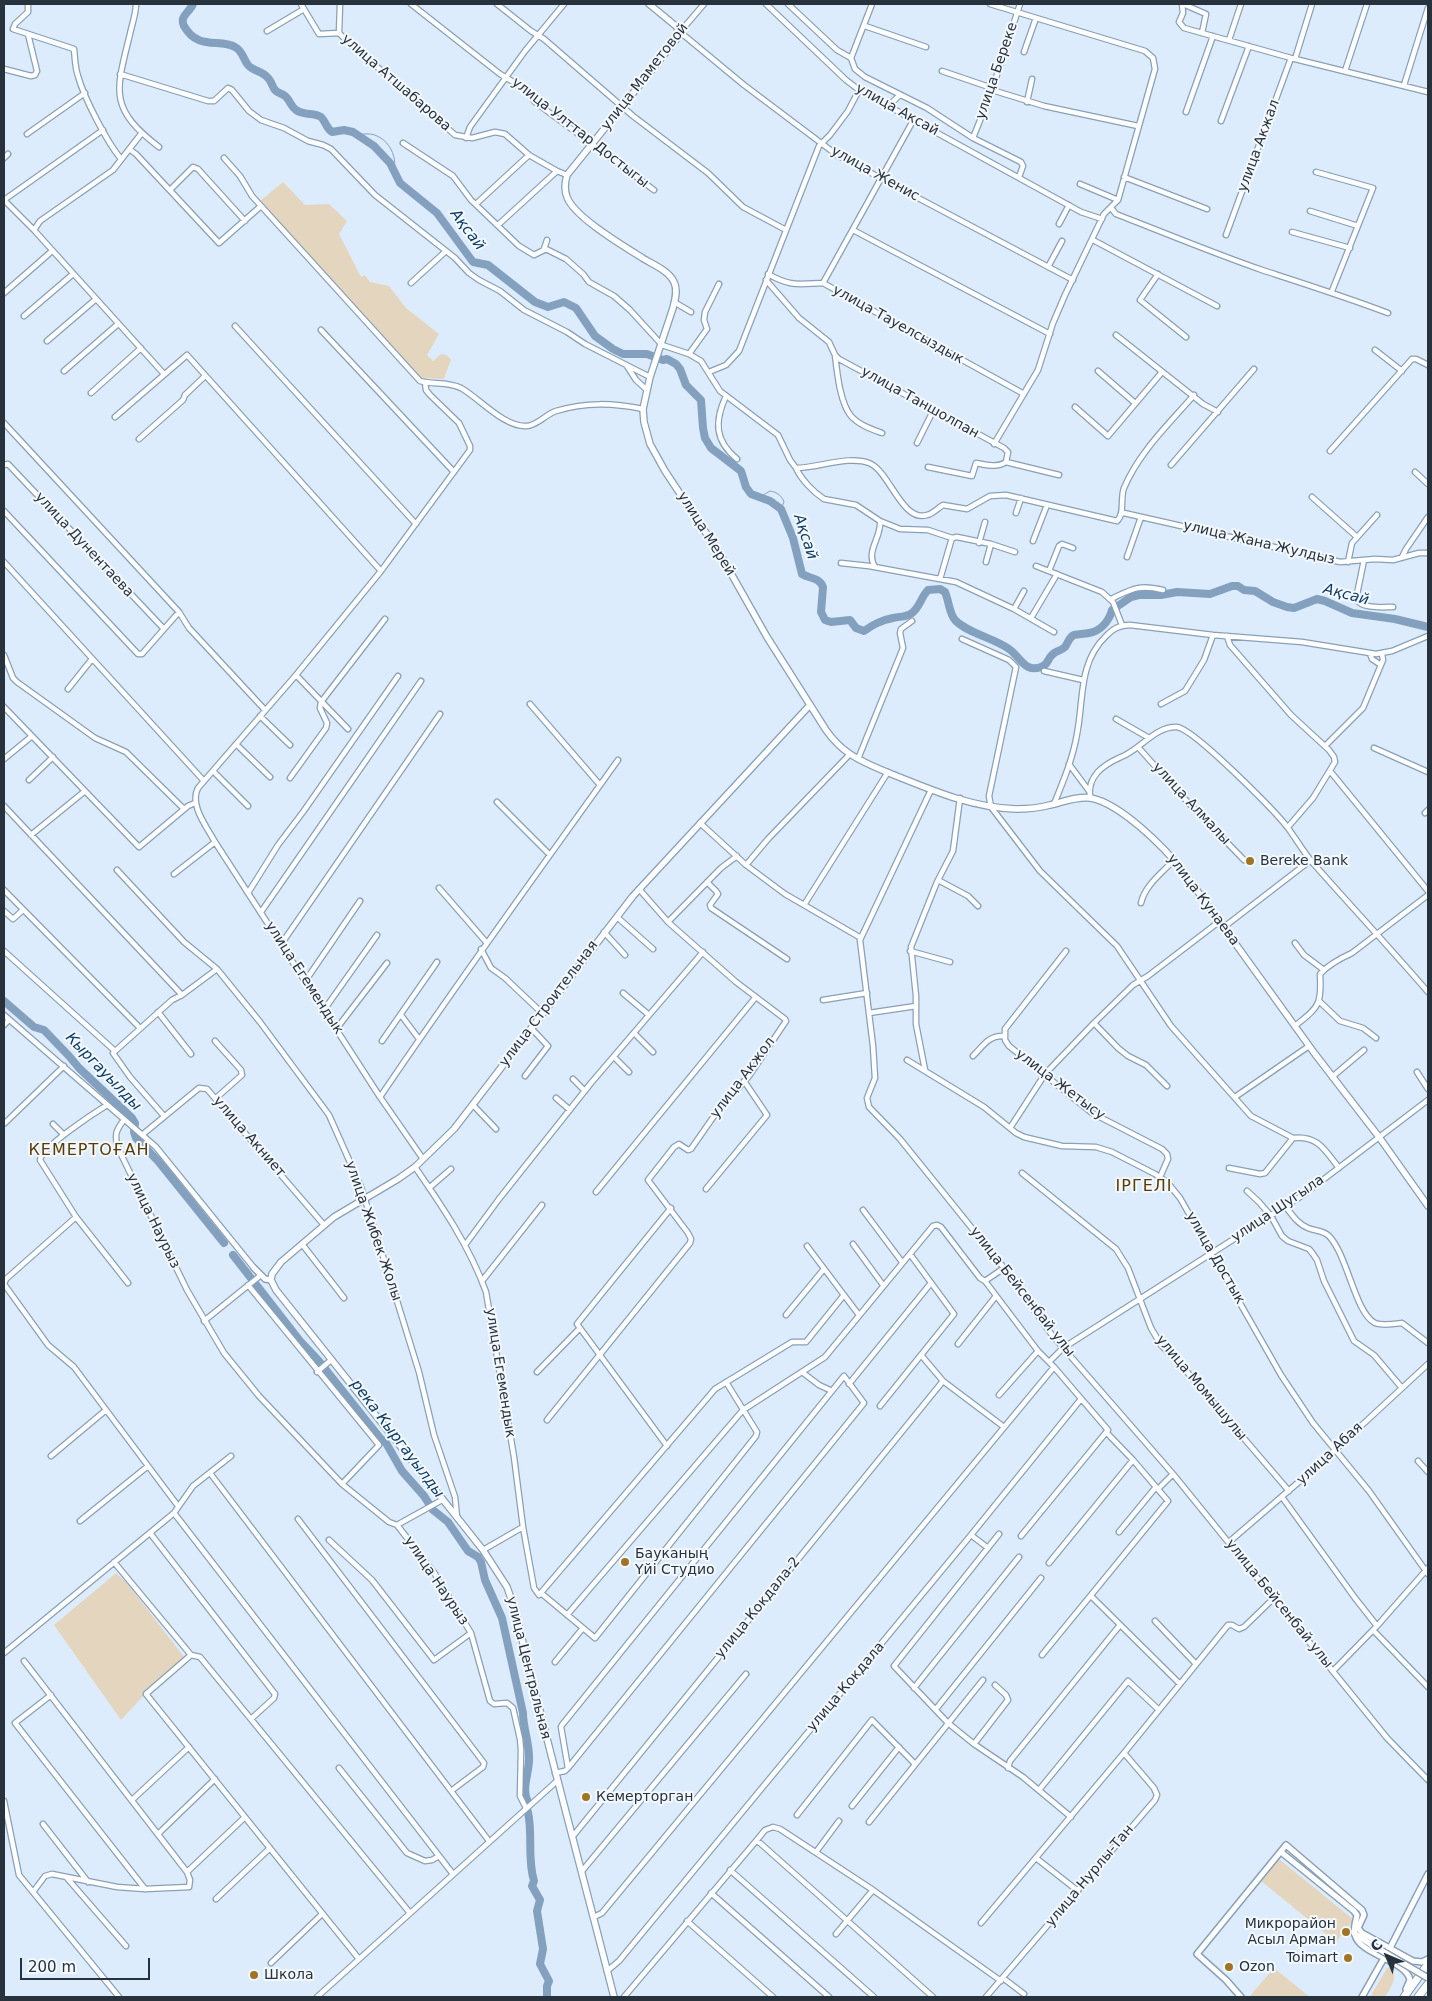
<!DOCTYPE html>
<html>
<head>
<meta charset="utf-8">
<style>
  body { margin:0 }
  #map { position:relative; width:1432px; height:2001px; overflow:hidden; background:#ddecfc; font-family:"DejaVu Sans",sans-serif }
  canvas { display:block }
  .frame { position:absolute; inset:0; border:5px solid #28323c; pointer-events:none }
  .north { position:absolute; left:1362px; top:1931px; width:50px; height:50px; -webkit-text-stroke:4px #f3f8fe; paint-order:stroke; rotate:315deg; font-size:14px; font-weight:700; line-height:20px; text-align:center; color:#28323c }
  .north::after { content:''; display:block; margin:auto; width:18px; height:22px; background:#28323c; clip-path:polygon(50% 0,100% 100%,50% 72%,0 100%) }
  .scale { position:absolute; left:20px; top:1958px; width:130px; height:22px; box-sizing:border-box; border:2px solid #28323c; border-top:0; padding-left:6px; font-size:15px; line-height:18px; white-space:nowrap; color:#28323c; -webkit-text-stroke:4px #f3f8fe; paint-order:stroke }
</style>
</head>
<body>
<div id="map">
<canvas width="1432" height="2001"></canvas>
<div class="frame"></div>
<div class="north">С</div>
<div class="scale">200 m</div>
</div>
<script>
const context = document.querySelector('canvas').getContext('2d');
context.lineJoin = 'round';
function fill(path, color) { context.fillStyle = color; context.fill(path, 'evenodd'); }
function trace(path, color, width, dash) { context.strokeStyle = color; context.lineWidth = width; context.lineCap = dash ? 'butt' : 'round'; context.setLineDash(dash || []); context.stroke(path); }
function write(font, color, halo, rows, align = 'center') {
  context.font = font + ' "DejaVu Sans",sans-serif'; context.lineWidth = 4; context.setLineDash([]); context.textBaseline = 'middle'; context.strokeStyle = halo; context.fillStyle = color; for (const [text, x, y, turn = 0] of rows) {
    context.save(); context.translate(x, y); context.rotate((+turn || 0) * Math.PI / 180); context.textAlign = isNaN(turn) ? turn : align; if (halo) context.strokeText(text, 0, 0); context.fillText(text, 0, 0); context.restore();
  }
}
fill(new Path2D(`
  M283,182L305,205L329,204L347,221L339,234L361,277L365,275L370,282L389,286L406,308L439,334L427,355L433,361L441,354L446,355L451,359L444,379L421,378L414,373L260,201Z
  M116,1573L126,1582L185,1658L160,1678L121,1720L54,1625Z
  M1279,1859L1354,1920L1336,1942L1261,1881Z
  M1391,1967C1399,1977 1390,1988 1385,1997H1370L1387,1968Z
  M1274,1968L1310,1997H1249Z`), '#e4d5bf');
trace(new Path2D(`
  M359,135C381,128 399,151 394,171
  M760,497L770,491C777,492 782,496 784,502L781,509`), '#83a1be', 1);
trace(new Path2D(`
  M193,4C190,12 179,16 184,26C198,51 220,38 235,47C243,51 243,59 248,65C253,71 262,71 267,77C271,80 272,86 275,90C278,94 284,93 287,98C291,103 291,106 296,110C304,116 314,112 321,117C326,122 326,128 332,132L344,130L353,132L374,146L390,163L400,183L437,213L473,262L488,265L535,302L548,307L564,302L576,308L595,336L613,349L623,354H647L663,360L667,359L676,364L680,369L686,385L701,400L703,428L705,438L711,448L741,471L746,487L751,494L770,501L781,509L793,538L802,574C810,579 819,577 823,587L821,612L825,620L831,622L850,620L856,628L864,631C873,625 881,620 893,618C900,616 905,618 912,613C920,607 921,597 928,590L940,589L945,592C949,601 949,613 955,620C967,633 994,638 1009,649C1020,656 1025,675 1043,666C1048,664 1048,658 1052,655C1055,651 1061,651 1065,647C1068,643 1069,637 1074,635C1079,634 1084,634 1089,633C1101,631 1109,621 1112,610L1131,597L1139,595H1161L1177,592L1210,594L1232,586H1238L1244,590L1255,591L1273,602L1287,607L1294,608L1317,599L1325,601L1352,613L1395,619L1428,627
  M4,1001L34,1027L44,1030L69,1056L79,1068L132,1118L135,1123L134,1132L136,1138L158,1161L224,1243
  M233,1255L300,1341L318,1360L380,1438L386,1443L402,1471L424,1496L433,1510L448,1522L468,1551L478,1557L481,1562L485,1580L502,1618L523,1713C523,1729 530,1744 529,1760C529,1773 521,1790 528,1802
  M528,1812C533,1835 527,1859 534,1881L532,1886L540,1900L537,1911L543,1949L540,1964L549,1981L547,1986V1997`), '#83a1be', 8);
const minor = new Path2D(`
  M28,4V12L15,24L13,29L74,49C75,58 75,68 78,76C84,98 107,142 121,159
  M136,4C136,14 132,24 130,34C116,91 108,108 159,147
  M301,4L319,34L339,33L354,48L399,85L455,135L472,138L495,132L505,134L529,155L557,171L567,175
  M411,4L500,74L525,89L535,102L654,190
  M497,4L531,31L544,39L633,116L708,173L743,207L786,230
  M704,4L680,32L744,85L837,155L1073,280
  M766,4L846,80L859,90L1081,212L1102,219
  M788,4L837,50L851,58L855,69L865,77L927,108L973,138L1021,162L1023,166L1019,177
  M990,4L1145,51L1153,58L1155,69L1118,200L1104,214L1065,295L1053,323L1038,370L994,444
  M1182,4L1183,13L1179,22L1184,28L1291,58L1428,92
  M1183,4L1206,14L1202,33
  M865,26L926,47
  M267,31L304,9
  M339,33L340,4
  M1229,40L1241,4
  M1024,52L1036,18
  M851,58L872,4
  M1295,59L1312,4
  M4,69L31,76L35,75L37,71L28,34
  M942,71L992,88
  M1345,71L1367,4
  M120,74L208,101H214L228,88L232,90L249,111L261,120L284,128L308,141L323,145L331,149L375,195L455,258L469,273L479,280L500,291L524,310L567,332L585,344L650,377
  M1404,85L1428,8
  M992,90L1044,106L1138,126
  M1027,102L1032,79
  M888,106L900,95
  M1186,112L1213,36
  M1221,121L1249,46
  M27,134L85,93
  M466,138L470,127L525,51L564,4
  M973,138L992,90L1020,4
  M403,143L453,176L471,200L519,246L534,255L546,249L566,259L583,274L589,282L614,296L630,310L662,345L689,354L701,361L720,391L778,435L790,460L796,468C818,468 849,455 869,463C889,470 902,523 927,515C933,514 938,508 943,505L967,509L990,496L1006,495L1117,521C1125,514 1120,498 1124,488C1139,452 1169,424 1194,395
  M129,149L136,154L219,243L261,206
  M4,158L8,154
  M224,158L240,176L252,196L420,381C433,385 447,381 461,388C479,398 504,427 526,426C537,426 546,414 556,411C586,402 613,403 643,409
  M1316,172L1373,188L1332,291
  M1124,177L1207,209
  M1080,184L1118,200
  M170,190L193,167L198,169L245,221
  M4,200L34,230L164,374
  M4,200L103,130
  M476,204L529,155
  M1111,208L1116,214C1165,233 1213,253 1262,270C1305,284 1346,297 1388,313
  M1310,211L1358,226
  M1059,224L1069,205
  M498,225L557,171
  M34,230L40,221L113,170L141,134
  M853,230L1050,334
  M1292,232L1350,248
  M1226,235L1291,58
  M1093,240L1217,306
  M544,249L547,240
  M1048,267L1062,241
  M768,274C791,287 798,284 823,283L1024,394
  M1158,274L1140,300L1186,337
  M766,280L799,318L829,342L835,355L839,359L1004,448L1008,452L1006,462C997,468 986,465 976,463L972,476L928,467
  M411,283L446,251
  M823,283L914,119
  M4,293L52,251
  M674,302L691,312
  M24,316L73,274
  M235,326L416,524
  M321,330L454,472
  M1116,335L1203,404L1218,412
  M47,341L96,299
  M1375,350L1402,371
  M689,354L707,329L704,320L705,312L719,284
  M835,355C837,372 840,403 851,416C859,425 871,429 882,433
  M627,366L636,380L647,390
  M64,371L118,324
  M1098,371L1135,403
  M709,372L726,365L739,351L819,146L830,135L848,111L859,90
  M91,393L141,348
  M726,396C714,422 715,441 737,459
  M1075,407L1108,436L1162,372
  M115,417L187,355L381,571
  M4,423L179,612L189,628L265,710
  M139,439L183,400L185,395L205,376
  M917,443L933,411
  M1330,451L1412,359H1416L1428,365
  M1006,462L1059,475
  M4,465L8,464L164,629
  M1171,465L1254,369
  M796,468C801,479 813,492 824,499L856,505L880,521L900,529L928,530L952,538L957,537L991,544L1015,552
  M1415,472L1428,484
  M1312,497L1357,537
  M4,511L138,654H142L179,612
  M1016,513L1021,498
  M1121,514L1124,513L1340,562L1375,559L1393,560L1419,553H1428
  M1033,541L1047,505
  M979,543L985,522
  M1127,557L1141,517
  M1402,557L1406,549L1428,517
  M1364,560L1356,599C1362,609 1382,607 1393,607
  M4,562L204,781
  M986,562L991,544
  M1348,562L1352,543L1377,515
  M841,563L869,566L956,582L1014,609L1054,632
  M1036,566L1102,592L1113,602L1122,625
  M875,567C865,551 882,537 880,521
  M1049,571L1059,546L1062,544L1073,548
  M940,579L952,538
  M1111,599C1132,589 1139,584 1163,590
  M1014,609L1024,591
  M1031,618L1057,574
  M1227,636L1230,645L1291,715L1329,750L1334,757L1335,762L1313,798L1288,827
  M962,639L1009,660L1016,667L989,796L991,807L1040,871L1117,946L1171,1026L1251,1116L1293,1138
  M1370,654L1372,659L1381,665
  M4,655L13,678L17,682L95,738L126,752L184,809
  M1044,671L1083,680
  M296,675L348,729
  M68,689L92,659
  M530,704L600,785
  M1161,704L1185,691L1204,660L1213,635
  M4,707L139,847L188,806L195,803
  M260,716L290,745
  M1116,719L1149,738
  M236,744L270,777
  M1325,746L1363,708L1383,660L1382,654
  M1138,747L1179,793L1244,860
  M1374,748L1428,772
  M4,759L32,736
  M858,759L903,648L900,633L901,629L912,621
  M1069,764L1089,791
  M213,771L248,806
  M1330,771L1428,891
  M290,778L326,728L327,723L320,708L321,702L385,619
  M29,780L53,757
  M931,790L860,940L873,1046L875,1078L867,1098L869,1107L900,1139L1004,1268L1052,1335L1173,1474L1387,1738L1428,1780
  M1090,798C1087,776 1103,765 1121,757C1140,750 1155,726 1177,727C1194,729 1275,811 1288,828C1296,839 1303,851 1312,862C1351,906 1390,948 1428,992
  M497,802L550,855
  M1054,804C1063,782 1073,758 1077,734C1084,699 1078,663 1106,636C1113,629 1119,625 1130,625L1213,635L1302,642L1376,654L1392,651L1428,636
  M4,806L182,995
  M1425,813L1428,810
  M700,823L746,865L785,894L861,938
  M31,835L85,791
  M746,865L768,839L850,754
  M117,870L184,942L217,969L260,1022L329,1115L361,1187L393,1288L419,1372L434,1435L455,1497L457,1517
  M174,874L215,842
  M938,880L968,896L978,906
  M707,882L716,891L718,894L710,905L711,908L787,959
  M439,888L486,942
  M4,890L140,1028
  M248,893L278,845L303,812L398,676
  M1141,903C1145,885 1162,873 1174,860
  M804,905L888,772
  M4,911L13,919L23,910
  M261,912L421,681
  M617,917L653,949
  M668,922L721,868L737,856
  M1224,927L1311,860
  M604,932L625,955
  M282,943L440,714
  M1295,943L1304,955L1324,970
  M481,949L491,968L505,978L542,1013
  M4,951L115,1051
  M910,951L950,962
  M1066,951L1005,1029V1040L1009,1046L1092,1113L1162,1149L1167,1154L1168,1159L1160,1177
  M306,980L360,901
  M623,993L649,1015
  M823,1000L867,993
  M1319,1001L1340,1021L1363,1028L1376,1038
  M324,1010L377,935
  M158,1012L191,1054
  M869,1013L916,1006
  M4,1015L156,1147L254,1268
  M401,1015L419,1039
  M1094,1023L1118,1048L1128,1056L1146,1065L1167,1086
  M4,1025L9,1020
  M1295,1026C1318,1007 1322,1006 1320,974C1329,964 1341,958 1352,953L1428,895
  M337,1028L387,963
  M634,1033L653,1052
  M215,1041L241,1070L242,1075L216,1098
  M382,1041L437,962
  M973,1056C983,1046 989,1035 1004,1036
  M614,1057L629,1072
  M907,1060L984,1107L1016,1133L1024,1137L1062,1146L1096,1147L1112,1152L1155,1174L1167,1182L1180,1198L1281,1375L1313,1423L1369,1491L1428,1574
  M925,1070L916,1024V996L911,947L937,882L953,851L960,798
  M1417,1072L1428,1089
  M525,1076L548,1046L531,1028
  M1332,1077L1364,1050
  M573,1079L585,1091
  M380,1097C457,983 538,872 618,760
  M1235,1097L1309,1046
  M556,1098L570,1110
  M107,1105C94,1113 42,1147 40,1160L76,1217L128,1283
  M473,1105L496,1129
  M164,1116L130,1077L113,1053L172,1000L182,995L217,969
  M124,1120C116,1130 114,1135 118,1148L187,1290L224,1353L259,1396L342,1484L389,1522L397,1525L435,1574L471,1633L490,1701L494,1704L507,1703L513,1708L520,1739L521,1750L520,1796L526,1808
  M5,1123L64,1066
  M53,1124L64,1135
  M1010,1128L1045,1074L1094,1023L1133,985L1148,976L1220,921
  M142,1135L199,1088L207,1089L324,1225
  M423,1159L380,1097L215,842C207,827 189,805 198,788L296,675L381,571L470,450V446L459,423L430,395L426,390L425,382
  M415,1167C442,1206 470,1247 486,1292L514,1457L523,1527L534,1588L539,1595L715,1389L792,1342H806L844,1295
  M1229,1168L1260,1174L1265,1173L1293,1138C1318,1135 1325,1150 1339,1168
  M1022,1173L1116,1249L1128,1268L1151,1328L1161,1345L1182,1366L1289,1491
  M429,1188L451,1169
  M706,1189L767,1115L744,1081
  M1247,1191L1259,1202L1271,1216L1282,1236L1288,1241L1309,1249L1313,1254L1317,1260L1324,1281L1354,1341L1374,1355L1402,1388
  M596,1192L755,998
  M1286,1207C1292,1215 1298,1224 1308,1228C1315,1231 1323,1230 1329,1236C1348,1256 1355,1313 1375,1323C1383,1326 1394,1324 1402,1323L1428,1343
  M863,1210L902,1262
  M76,1217L6,1279L4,1284L48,1345L74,1367L178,1506
  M302,1244L344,1298
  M853,1244L883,1285
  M465,1245L499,1199L591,1083L703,952
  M807,1246L859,1315
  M482,1281L542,1205
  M985,1281L1004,1268
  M248,1285L379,1445L342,1484
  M786,1315L824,1269
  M204,1321L261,1275
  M958,1344L996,1296
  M921,1355L943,1381L1004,1427
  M1049,1362L1063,1348L1303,1195L1428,1100
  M317,1372L331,1360
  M537,1372L580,1328
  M802,1372L819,1385L832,1391
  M849,1384L931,1283
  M999,1395L1038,1351
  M880,1406L954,1314L910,1254
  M547,1420L690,1243L691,1239L688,1233L648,1180L674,1147L679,1144L688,1150L691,1149L714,1116L749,1076L786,1021L785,1019L736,982L668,922L639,889
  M667,1446L577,1324L671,1208
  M51,1456L106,1410
  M1418,1461L1428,1472
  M210,1473L489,1841
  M1158,1489L1173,1474
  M1282,1497L1355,1598L1377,1626
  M174,1513L453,1874
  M298,1519L484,1763L483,1767L451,1791
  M80,1521L148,1466
  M397,1525L442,1500
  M1119,1532L1156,1487
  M150,1533L275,1694L274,1698L251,1719
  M999,1534L894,1666L948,1723L974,1744L1023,1777L1071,1817
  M971,1535L988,1548
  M329,1540L372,1580L434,1660L471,1633
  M1229,1542L1322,1462L1428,1364
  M483,1550L523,1527
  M114,1562L191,1655L200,1657L410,1913
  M1049,1563L1133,1460
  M541,1593L595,1638L756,1436L757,1432L726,1382
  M1091,1596L1180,1684
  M567,1615L743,1410L825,1357L933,1226L937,1225L941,1227L980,1278L985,1281L1038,1351L1054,1367L1108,1430L1021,1536
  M1155,1621L1196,1664
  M1373,1630L1428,1687
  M4,1653L174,1513L193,1486L231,1456
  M191,1655L146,1694L359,1959
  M1042,1655L1168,1501L1133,1460L1106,1432
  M24,1661L187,1872L190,1880L189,1887L145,1889L117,1887L52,1874L45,1876L33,1892
  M555,1662L583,1628
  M1333,1671L1377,1626L1428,1568
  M914,1688L1019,1557
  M51,1695L15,1723L145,1889
  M936,1709L1041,1578
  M974,1744L1008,1700L1006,1695L995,1685
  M339,1768L407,1853L425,1861L432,1860L439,1856
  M1008,1768L1010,1761L1120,1625
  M555,1773L565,1771L568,1768L864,1403L844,1376L562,1725L561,1727L568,1768
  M1039,1790L1128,1681L1159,1710
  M132,1800L189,1747
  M4,1801L19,1875L119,1997
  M852,1806L899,1747
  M797,1815L872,1720L915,1764
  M869,1822L983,1680
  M43,1824L88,1882
  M158,1834L215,1779
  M573,1836L943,1381
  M756,1841L765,1830L773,1827L780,1829L873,1890L1001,1981
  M816,1852L839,1821
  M1036,1858L1078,1891
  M730,1870L874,1997
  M582,1871L746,1674
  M187,1872L245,1817
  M67,1878L126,1946
  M711,1893L829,1997
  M216,1899L270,1848
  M594,1917L602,1913L1054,1367
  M687,1921L773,1997
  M981,1923L1124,1753L1228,1625H1232L1239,1629L1244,1627L1274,1598
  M836,1934L873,1890
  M271,1963L322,1914
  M607,1971L619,1961L971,1535L1081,1399
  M1003,1978L1024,1994
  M317,1997L557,1781
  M624,1997L756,1841L760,1843L933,1997
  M986,1997L1155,1800L1157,1795L1154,1788L1124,1753`);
const tertiary = new Path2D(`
  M254,1268L265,1279L271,1280
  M1281,1852L1354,1911L1357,1915C1356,1922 1353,1927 1355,1935C1360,1955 1406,1960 1410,1980L1406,1989
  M1390,1948L1428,1874
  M1241,1997L1226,1980L1197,1954L1286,1845L1362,1910L1364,1915L1358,1928L1362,1933L1413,1961L1422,1962L1428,1959
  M1362,1997L1384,1958`);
const secondary = new Path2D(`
  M649,4L677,27L679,36L567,175C565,182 564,190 567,197C574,217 625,247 644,259C654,265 669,271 674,282C678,290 675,300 673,308L650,377L643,409L644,422L650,444L665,471L720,554L767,637L826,730C833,740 841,748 850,754C865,764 882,770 899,777C936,792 975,808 1016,809C1027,809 1039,808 1050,805C1063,802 1077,796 1091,798C1121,804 1164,847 1183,871L1315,1054L1379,1137L1428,1206
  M1355,1934L1372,1945
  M614,1997C581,1868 546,1740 515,1610L507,1587L483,1550L276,1290L271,1280L272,1274L281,1262L334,1217L398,1179L415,1167L454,1129L633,896L810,705`);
const trunk = new Path2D(`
  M1404,1997L1428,1964
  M1418,1997L1428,1984`);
trace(minor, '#88a0b8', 7);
trace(tertiary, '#88a0b8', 8);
trace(secondary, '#88a0b8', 8);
trace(trunk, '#88a0b8', 9);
trace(minor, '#fff', 4.5);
trace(tertiary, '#fff', 5);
trace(secondary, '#fff', 5.5);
trace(trunk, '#fff', 7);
const secondaryBridge = new Path2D(`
  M1372,1945L1428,1978`);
trace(secondaryBridge, '#88a0b8', 8, []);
trace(secondaryBridge, '#fff', 5.5);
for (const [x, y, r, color] of [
  [1250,861,5,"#9f7524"],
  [625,1562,5,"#9f7524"],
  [586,1797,5,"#9f7524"],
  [1346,1932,5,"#9f7524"],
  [1348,1958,5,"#9f7524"],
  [1229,1967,5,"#9f7524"],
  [254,1975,5,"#9f7524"]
]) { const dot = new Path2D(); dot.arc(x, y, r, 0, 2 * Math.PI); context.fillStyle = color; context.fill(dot); trace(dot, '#f3f8fe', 2); }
write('14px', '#28323c', '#f3f8fe', [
  ["улица Береке",997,71,-71],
  ["улица Маметовой",645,77,-52],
  ["улица Атшабарова",396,83,41],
  ["улица Аксай",897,110,29],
  ["улица Улттар Достыгы",580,133,38],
  ["улица Акжал",1259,146,-70],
  ["улица Женис",875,174,29],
  ["улица Тауелсыздык",898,325,29],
  ["улица Таншолпан",920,403,29],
  ["улица Мерей",706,534,58],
  ["улица Жана Жулдыз",1259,543,13],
  ["улица Дунентаева",84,545,47],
  ["улица Алмалы",1191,804,47],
  ["улица Кунаева",1203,900,53],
  ["улица Егемендык",304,978,57],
  ["улица Строительная",549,1004,-53],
  ["улица Акжол",743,1078,-53],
  ["улица Жетысу",1060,1085,37],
  ["улица Акниет",249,1137,49],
  ["улица Шугыла",1278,1209,-34],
  ["улица Наурыз",153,1221,64],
  ["улица Жибек Жолы",373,1231,71],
  ["улица Достык",1215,1258,60],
  ["улица Бейсенбай улы",1022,1292,52],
  ["улица Егемендык",500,1373,81],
  ["улица Момышулы",1201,1388,50],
  ["улица Абая",1330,1454,-43],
  ["улица Наурыз",436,1581,56],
  ["улица Бейсенбай улы",1279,1604,51],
  ["улица Кокдала-2",758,1608,-51],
  ["улица Центральная",528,1668,76],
  ["улица Кокдала",846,1687,-50],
  ["улица Нурлы-Тан",1090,1876,-50]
]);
write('14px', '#28323c', '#f3f8fe', [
  ["Bereke Bank",1260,861],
  ["Бауканың",635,1554],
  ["Үйі Студио",635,1570],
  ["Кемерторган",596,1797],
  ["Микрорайон",1336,1924,"right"],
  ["Асыл Арман",1336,1940,"right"],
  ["Toimart",1338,1958,"right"],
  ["Ozon",1239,1967],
  ["Школа",264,1975]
], 'left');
write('italic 15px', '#0c3c63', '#f3f8fe', [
  ["Ақсай",467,230,53],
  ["Ақсай",805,537,72],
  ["Ақсай",1346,595,15],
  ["Кыргауылды",103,1072,46],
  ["река Кыргауылды",397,1439,53]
]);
context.letterSpacing = '1px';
write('16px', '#583c00', '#f3f8fe', [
  ["КЕМЕРТОҒАН",89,1151],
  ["ІРГЕЛІ",1144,1187]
]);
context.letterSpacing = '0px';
</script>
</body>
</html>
